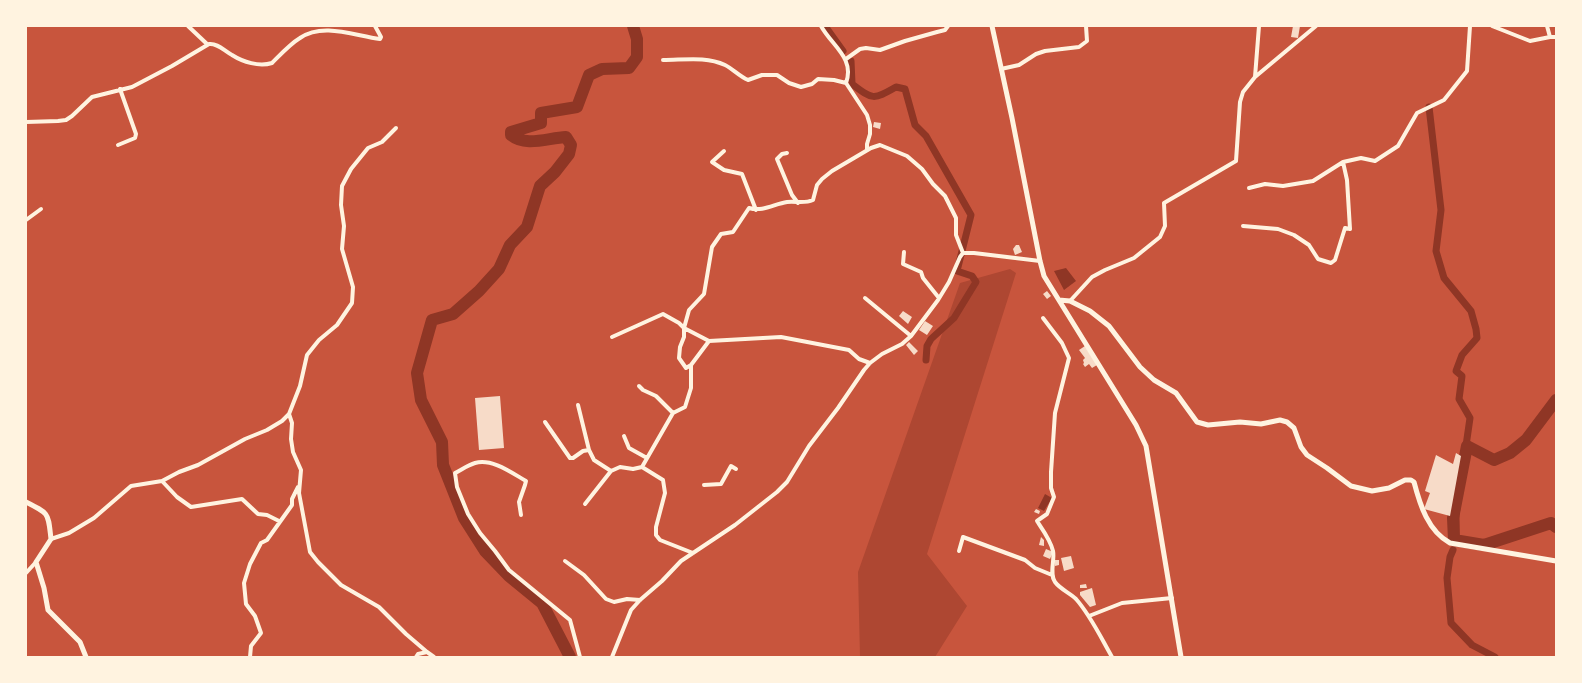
<!DOCTYPE html>
<html>
<head>
<meta charset="utf-8">
<style>
  body { margin:0 }
  #map { position:relative; width:1582px; height:683px; overflow:hidden; background:#c8553d; font-family:Rubik,sans-serif }
  canvas { display:block }
  .frame { position:absolute; inset:0; border:27px solid #fff3e0; pointer-events:none }
</style>
</head>
<body>
<div id="map">
<canvas width="1582" height="683"></canvas>
<div class="frame"></div>
</div>
<script>
const context = document.querySelector('canvas').getContext('2d');
context.lineJoin = 'round';
function fill(path, color) { context.fillStyle = color; context.fill(path, 'evenodd'); }
function trace(path, color, width, dash) { context.strokeStyle = color; context.lineWidth = width; context.lineCap = dash ? 'butt' : 'round'; context.setLineDash(dash || []); context.stroke(path); }
fill(new Path2D(`
  M1010,269L1016,273L927,554L967,606L935,657H860L858,572L960,283Z`), '#ae4732');
fill(new Path2D(`
  M1066,268L1076,281L1064,290L1054,271Z
  M1045,494L1052,498L1044,511L1038,508Z`), '#8f3625');
trace(new Path2D(`
  M825,26L843,51
  M851,61L852,84C873,100 873,100 896,87L905,89L915,125L926,136L971,215L957,271L972,276L976,282L954,318L931,339L927,346L926,360
  M1429,107L1441,210L1436,251L1444,278L1471,311L1476,329L1477,338L1462,355L1456,371L1462,376L1459,399L1470,418L1456,515V537
  M1453,550L1450,557L1447,578L1451,623L1472,645L1495,657`), '#8f3625', 7);
trace(new Path2D(`
  M1556,400L1526,440L1510,453L1494,460L1467,446L1453,518L1454,540L1484,545L1551,523L1556,527
  M570,657L542,603L509,576L485,551L464,518L443,465L442,442L421,400L417,373L432,320L453,314L479,291L499,269L510,245L527,227L540,186L555,172L569,154L571,145L566,137C547,138 526,147 511,135V132L541,123V113L577,107L589,75L602,69L629,68L637,57V39L633,26`), '#8f3625', 12);
fill(new Path2D(`
  M1293,26H1300L1298,38L1291,37Z
  M874,122L881,123L880,129L873,127Z
  M1016,245H1019L1022,252L1015,255L1013,249Z
  M1047,291L1051,296L1047,299L1043,294Z
  M903,311L912,317L908,324L899,316Z
  M925,321L933,326L927,335L919,330Z
  M909,342L918,351L914,355L906,345Z
  M1085,346L1097,365L1092,368L1089,364L1085,367L1083,364L1084,363L1083,360L1085,358L1079,350Z
  M500,396L504,448L479,450L475,398Z
  M1456,453L1461,456L1450,516L1424,509L1430,493L1425,491L1436,455L1453,464Z
  M1036,509L1040,511L1039,514L1034,512Z
  M1041,537L1044,540V546L1039,545Z
  M1046,549L1053,552L1050,559L1043,556Z
  M1071,556L1074,568L1064,571L1061,558Z
  M1054,560H1059V565L1055,566Z
  M1086,584L1087,588H1080V585Z
  M1092,588L1096,605L1090,607L1080,595V592Z`), '#f7dbc8');
trace(new Path2D(`
  M188,26L207,44
  M821,26C832,46 855,58 846,83
  M1492,26L1530,41L1550,37H1556
  M1547,26L1550,37
  M846,59L860,49L866,48L880,50L905,41L937,32L945,30L948,26
  M663,60C684,60 706,56 725,65C733,69 739,76 748,80L762,75H777L789,83L801,87L812,84L818,79L834,80L846,83L867,115L870,125V134L867,144V150
  M1001,69L1019,65L1036,54L1045,51L1079,47L1087,41L1086,26
  M1255,77L1316,26
  M26,122L58,121L66,120L72,116L92,97L132,87L172,66L209,44C218,43 224,51 232,55C243,62 259,67 272,63C280,55 290,44 300,38C323,22 355,36 380,39L381,37L375,26
  M118,145L135,138L136,134L120,89
  M724,151L712,162L724,170L742,174L756,210
  M787,153L782,154L777,159L792,195L798,203
  M1249,188L1265,184L1283,186L1313,181L1343,162L1361,158L1375,161L1398,146L1417,113L1444,100L1467,71L1470,26
  M26,220L41,209
  M1243,226L1278,229L1294,235L1309,245L1318,259L1331,263L1335,260L1345,228L1350,229L1347,180L1343,162
  M904,252L903,264L921,272L923,278L939,298
  M865,298L911,336
  M1070,301L1092,277L1105,270L1134,258L1160,237L1165,226L1164,203L1236,161L1240,102L1243,92L1255,77L1259,26
  M1043,318L1062,343L1069,358L1055,413L1051,472V488L1054,497L1047,514L1037,521C1043,530 1051,541 1053,551C1055,560 1049,574 1055,582C1060,589 1070,593 1076,599C1091,616 1101,638 1112,657
  M612,337L663,314L679,323L684,328L709,341
  M870,363L859,359L849,350L781,337L709,341L691,365L686,368L679,358L680,347L684,337V328L689,310L704,294L712,247L721,234L733,232L749,208C763,212 774,204 787,202C797,201 804,204 813,200L817,185L822,179L832,171L871,148L880,145L907,156L922,169L933,184L945,196L956,218V235L963,253
  M691,365V388L685,407L673,413L642,467L663,480L665,493L656,527V535L660,540L693,553
  M639,386L643,390L656,396L673,413
  M578,405L589,450L594,460L611,471
  M289,414L292,423L291,439L293,452L301,470L299,493L310,552L318,562L341,585L379,607L406,634L427,652
  M545,422L570,458H573L583,451L589,450
  M624,436L629,448L647,458
  M162,481L177,497L191,507L242,499L258,514L267,515L279,521
  M704,485L721,484L731,466L736,469
  M585,504L611,471L620,467L633,469L642,467
  M521,515L519,502L525,485L526,481C512,473 492,458 475,463C468,465 461,470 455,473L457,487L468,514L480,533L495,551L509,570L570,620L580,657
  M51,539L69,533L94,518L131,486L162,481L179,472L198,465L245,439L267,430L282,421L289,414L300,386L307,355L319,340L337,325L352,303L353,287L342,249L344,226L341,205L342,186L351,169L368,148L382,142L396,128
  M959,551L963,537L1025,560L1035,568L1052,575
  M565,561L584,575L606,599L614,602L627,599L640,600
  M26,573L36,562
  M1089,616L1122,603L1172,598
  M250,657L251,646L261,633L255,616L246,604L244,583L250,564L261,543L267,540L292,505V499L298,487
  M416,657L418,654L427,652L434,657
  M612,657L631,610L640,600L662,581L681,561L735,525L777,492L787,482L809,446L838,408L864,370L870,363L882,354L902,344L911,336L938,300L949,282L960,257L963,253H974L1040,261`), '#fff3e0', 4);
trace(new Path2D(`
  M992,26L1012,118L1040,261L1044,276L1136,425L1146,446L1181,657
  M1059,300L1070,301L1090,311L1109,326L1140,367L1154,380L1176,393L1197,422L1208,425L1240,422L1261,424L1280,420L1287,422L1294,428L1301,447L1307,455L1327,468L1351,486L1372,491L1389,488L1405,480H1411L1414,482C1420,505 1428,531 1450,543L1556,561
  M26,502C50,514 48,513 51,539L36,562L44,588L48,610L80,642L86,657`), '#fff3e0', 5);
</script>
</body>
</html>
